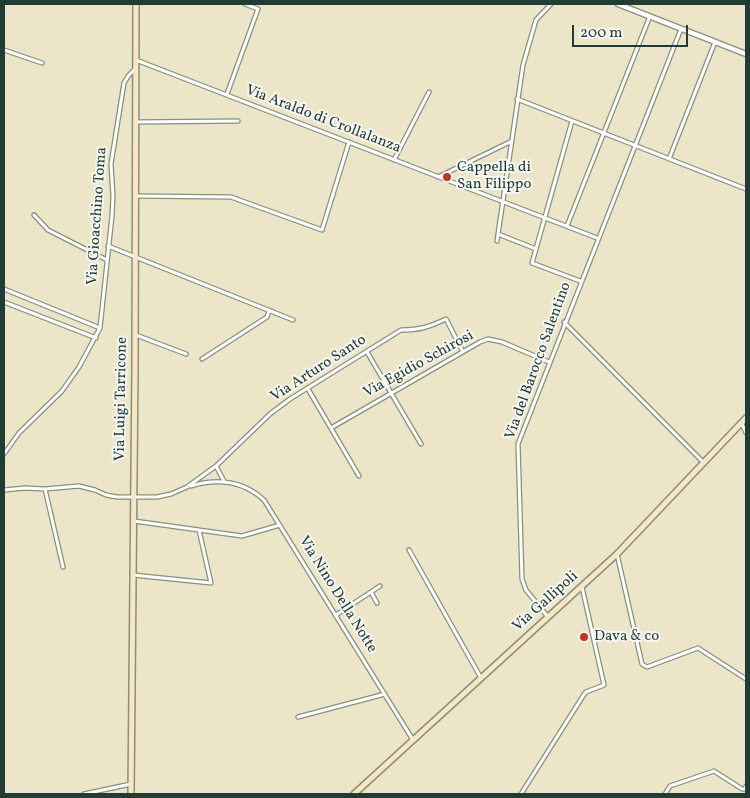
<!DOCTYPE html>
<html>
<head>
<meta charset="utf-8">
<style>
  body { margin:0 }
  #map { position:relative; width:750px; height:798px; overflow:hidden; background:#ece5c7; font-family:Vollkorn,serif }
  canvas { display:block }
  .frame { position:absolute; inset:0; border:5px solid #1f3d34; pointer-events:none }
  .scale { position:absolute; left:572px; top:25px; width:116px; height:22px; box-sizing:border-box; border:2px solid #1f3d34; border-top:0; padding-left:6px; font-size:15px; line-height:18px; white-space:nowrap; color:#1f3d34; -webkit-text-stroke:4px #f6f6f2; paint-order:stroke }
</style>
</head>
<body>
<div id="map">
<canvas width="750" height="798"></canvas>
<div class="frame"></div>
<div class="scale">200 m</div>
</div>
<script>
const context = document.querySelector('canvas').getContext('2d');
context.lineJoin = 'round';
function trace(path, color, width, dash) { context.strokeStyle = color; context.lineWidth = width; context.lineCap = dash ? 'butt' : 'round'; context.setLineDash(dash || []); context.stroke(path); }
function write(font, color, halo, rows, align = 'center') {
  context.font = font + ' Vollkorn,serif'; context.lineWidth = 4; context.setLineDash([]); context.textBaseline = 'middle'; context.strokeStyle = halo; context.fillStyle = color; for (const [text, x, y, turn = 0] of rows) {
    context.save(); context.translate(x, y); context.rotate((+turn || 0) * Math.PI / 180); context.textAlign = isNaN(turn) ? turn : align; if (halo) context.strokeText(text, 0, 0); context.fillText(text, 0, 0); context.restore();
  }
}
const minor = new Path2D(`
  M4,50L42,63
  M136,60L597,238
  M227,94L258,9L245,4
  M517,99L746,189
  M572,121L532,263L580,281
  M136,122L238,121
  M669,159L715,42
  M394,160L429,92
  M438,177L512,141
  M136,196L231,197L322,230L349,142
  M34,215L48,230L107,260
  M567,226L650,16
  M498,234L536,249
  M497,241L523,65L536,20L551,4
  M108,246L293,320
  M4,289L100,328
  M4,302L96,338
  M564,322L704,463
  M136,335L186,354
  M367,352L421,444
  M202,359L267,317L269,311
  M308,389L359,476
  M742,424L746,433
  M331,428L480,342L488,339L502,342L549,362
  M4,454L19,433L62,391L79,367L100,328L112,216L113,196L111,164L124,83L129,75L135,69
  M216,466L224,481
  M191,486C218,478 243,481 264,500L413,740
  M45,489L63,567
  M4,490L25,488L45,489L79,486L95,490L106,495L117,497H157L171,494L187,487L216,466L270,414L290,399L401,330C420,330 429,327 446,319L463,352
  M134,521L242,536L280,525
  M409,550L481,678
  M617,554L642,664L647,667L698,648L746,679
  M133,575L211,583L199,530
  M371,592L377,603
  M336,615L380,586
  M548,617L526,590L522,579L518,444L681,29
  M298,717L385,694
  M84,794L131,784
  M521,794L583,696L586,692L604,685L582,587
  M665,794L670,786L714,771L742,789H745L746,786`);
const tertiary = new Path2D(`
  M618,4L746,54`);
const secondary = new Path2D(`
  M131,794L135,366L136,4
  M354,794L617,554L746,418`);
trace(minor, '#86917e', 5.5);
trace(tertiary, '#86917e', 7);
trace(secondary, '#86917e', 8);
trace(minor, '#fff', 3);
trace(tertiary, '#fff', 4.5);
trace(secondary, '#fbe6c4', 5);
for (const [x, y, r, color] of [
  [447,177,5,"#c8321e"],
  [584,637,5,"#c8321e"]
]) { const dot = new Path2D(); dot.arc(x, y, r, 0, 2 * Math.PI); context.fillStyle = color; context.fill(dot); trace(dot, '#f6f6f2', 2); }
write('15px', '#1f3d34', '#f6f6f2', [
  ["Via Araldo di Crollalanza",323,120,21],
  ["Via Gioacchino Toma",98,216,-86],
  ["Via del Barocco Salentino",539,361,-70],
  ["Via Egidio Schirosi",419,365,-29],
  ["Via Arturo Santo",319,369,-33],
  ["Via Luigi Tarricone",122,399,-89],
  ["Via Nino Della Notte",337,595,58],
  ["Via Gallipoli",546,602,-42]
]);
write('15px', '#1f3d34', '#f6f6f2', [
  ["Cappella di",457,168],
  ["San Filippo",457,185],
  ["Dava & co",594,637]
], 'left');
</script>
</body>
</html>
